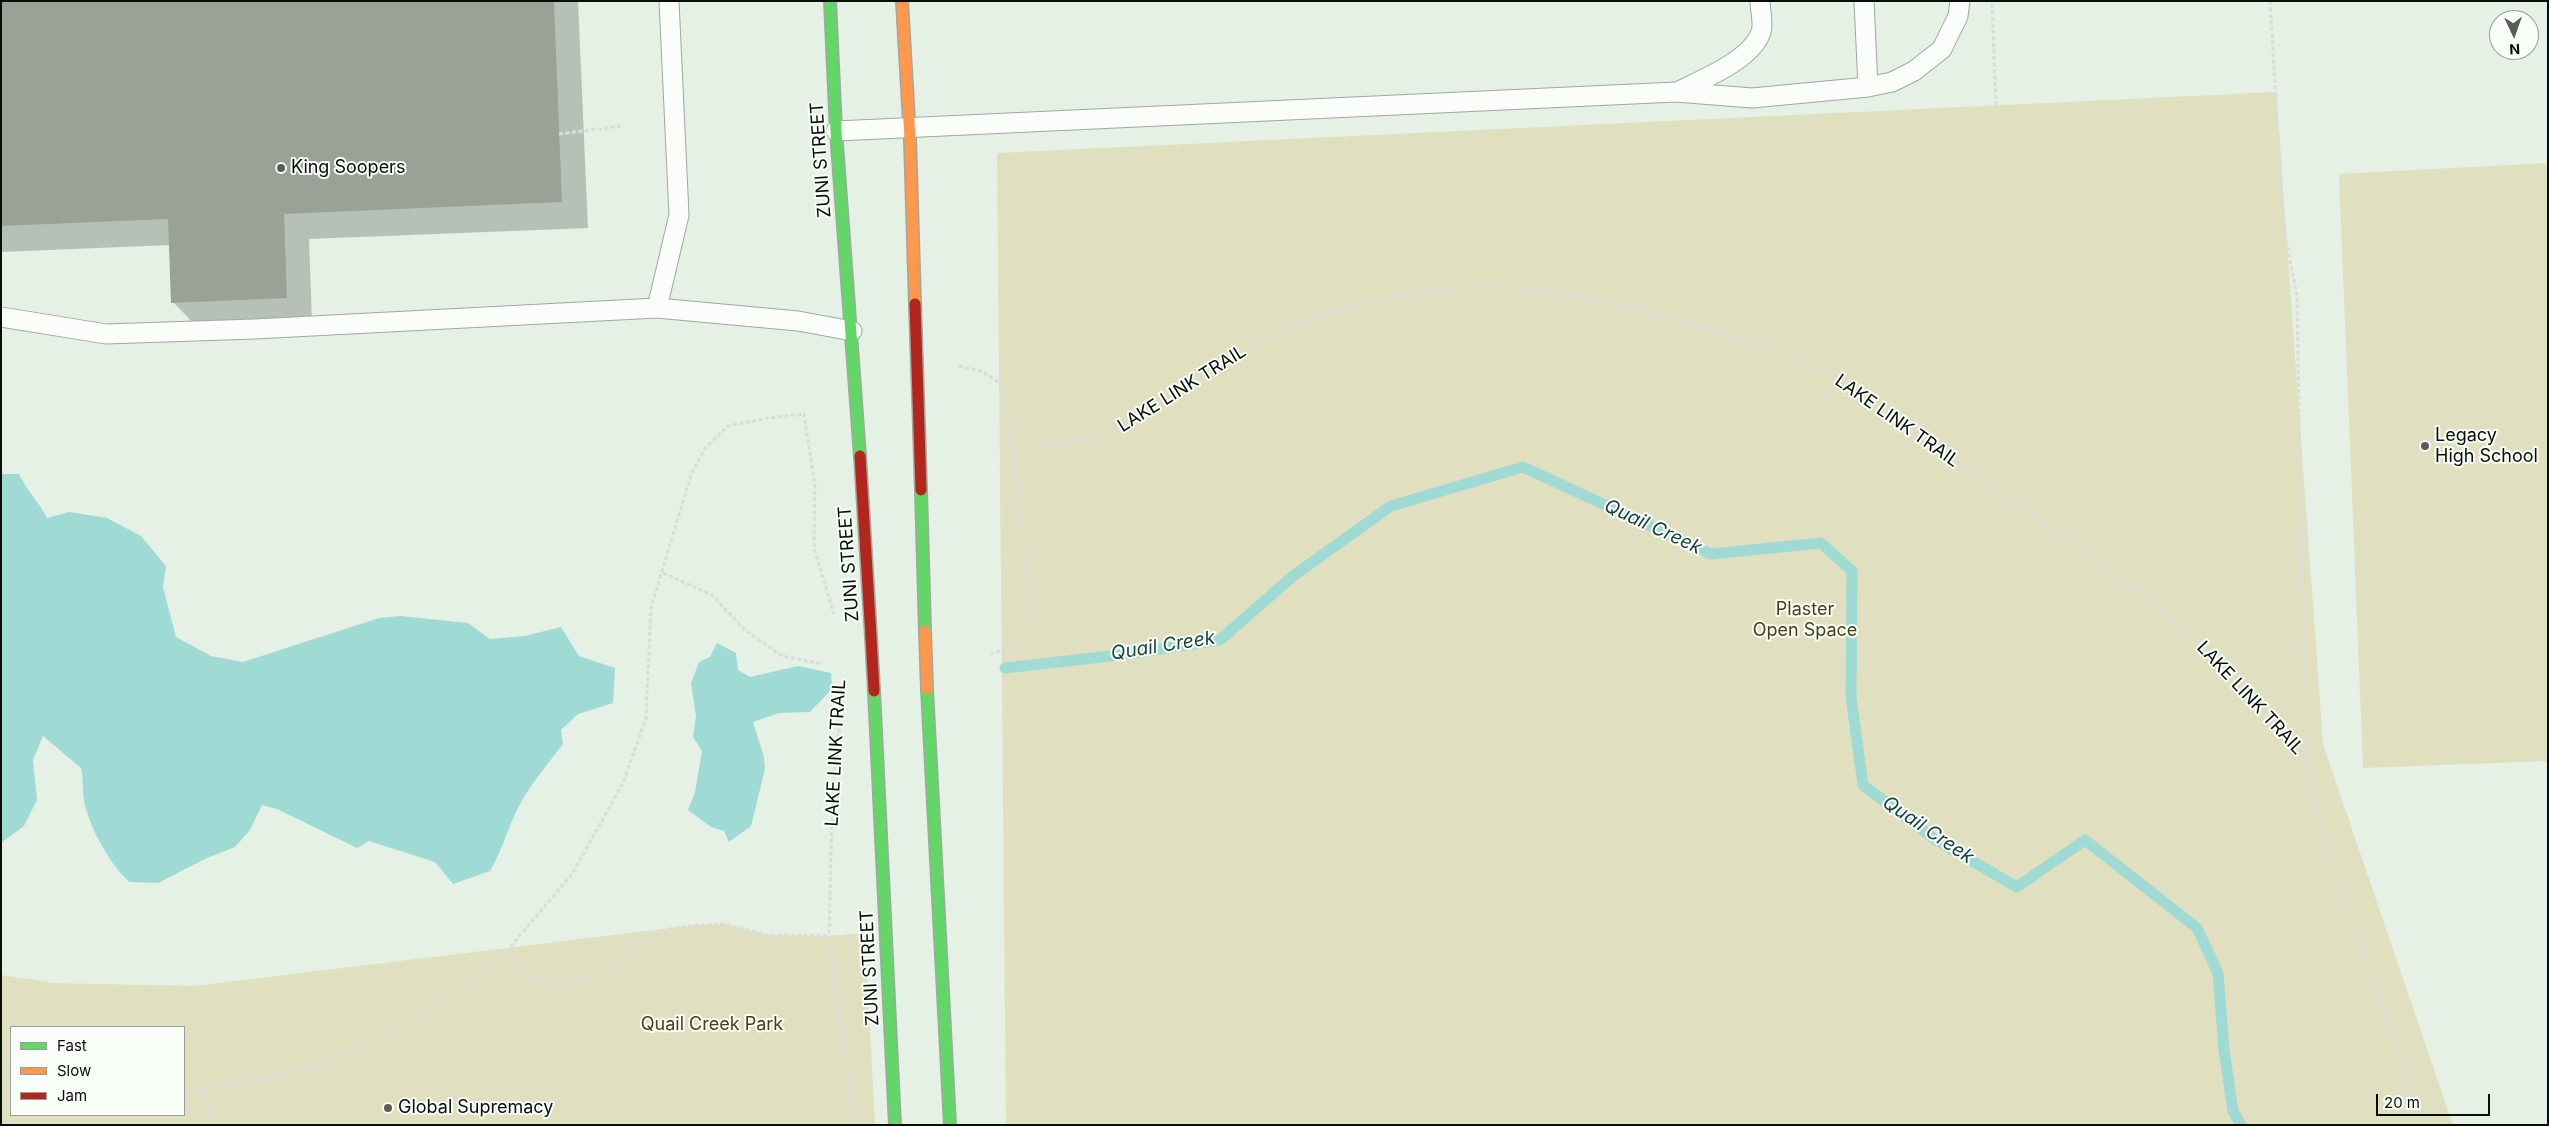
<!DOCTYPE html>
<html>
<head>
<meta charset="utf-8">
<style>
  body { margin:0 }
  #map { position:relative; width:2549px; height:1126px; overflow:hidden; background:#e5f1e5; font-family:Inter,sans-serif }
  canvas { display:block }
  .frame { position:absolute; inset:0; border:2px solid #070e07; pointer-events:none }
  .legend { position:absolute; left:10px; top:1026px; width:175px; height:90px; box-sizing:border-box; background:#f9fef9; border:1px solid #989e98; margin:0; padding:6px 9px; list-style:none; font-size:15px; color:#070e07 }
  .legend li { display:flex; align-items:center; gap:10px; height:25px }
  .legend b { width:25px; border:1px solid #989e98 }
  .north { position:absolute; left:2489px; top:10px; width:50px; height:50px; box-sizing:border-box; background:#f9fef9; border:1px solid #989e98; border-radius:50%; rotate:177deg; font-size:14px; font-weight:700; line-height:20px; text-align:center; color:#070e07 }
  .north::after { content:''; display:block; margin:auto; width:18px; height:22px; background:#555d55; clip-path:polygon(50% 0,100% 100%,50% 72%,0 100%) }
  .scale { position:absolute; left:2376px; top:1094px; width:114px; height:22px; box-sizing:border-box; border:2px solid #070e07; border-top:0; padding-left:6px; font-size:15px; line-height:18px; white-space:nowrap; color:#070e07; -webkit-text-stroke:4px #f9fef9; paint-order:stroke }
</style>
</head>
<body>
<div id="map">
<canvas width="2549" height="1126"></canvas>
<div class="frame"></div>
<ul class="legend">
<li><b style="height:6px;background:#63d668"></b>Fast</li>
<li><b style="height:6px;background:#ff974d"></b>Slow</li>
<li><b style="height:6px;background:#b3261e"></b>Jam</li>
</ul>
<div class="north">N</div>
<div class="scale">20 m</div>
</div>
<script>
const context = document.querySelector('canvas').getContext('2d');
context.lineJoin = 'round';
function fill(path, color) { context.fillStyle = color; context.fill(path, 'evenodd'); }
function trace(path, color, width, dash) { context.strokeStyle = color; context.lineWidth = width; context.lineCap = dash ? 'butt' : 'round'; context.setLineDash(dash || []); context.stroke(path); }
function write(font, color, halo, rows, align = 'center') {
  context.font = font + ' Inter,sans-serif'; context.lineWidth = 4; context.setLineDash([]); context.textBaseline = 'middle'; context.strokeStyle = halo; context.fillStyle = color; for (const [text, x, y, turn = 0] of rows) {
    context.save(); context.translate(x, y); context.rotate((+turn || 0) * Math.PI / 180); context.textAlign = isNaN(turn) ? turn : align; if (halo) context.strokeText(text, 0, 0); context.fillText(text, 0, 0); context.restore();
  }
}
fill(new Path2D(`
  M2276,92L2323,744L2453,1125H1006L997,153Z
  M2548,163V761L2363,768L2339,174Z
  M725,924L766,935L829,936L865,933L875,1125H1V975L54,983L194,986L696,925ZM11,1027H184V1115H11Z`), '#e0e0c0');
fill(new Path2D(`
  M1,474H19C27,491 39,502 47,518L69,512L107,518L141,536L166,566L163,587L176,637L211,656L243,662L379,618L401,616L468,623L490,639L525,636L561,627L579,656L615,668L613,703L578,714L561,730L563,744C550,761 535,779 524,797C509,821 504,848 490,871L453,884L435,862L369,841L357,848L277,809L262,805L250,830L235,847L207,858L158,883L129,882C109,862 93,834 85,806C82,794 84,780 81,768L43,736L33,760L37,800L24,826L1,843Z
  M717,643L736,653L738,670L750,677L798,666L831,673L832,689L810,712L779,713L753,722L764,757L765,769L751,826L729,842L724,831L711,827L688,810L695,792L702,751L693,737L696,716L691,683L699,662L710,657Z`), '#a0dad4');
fill(new Path2D(`
  M1,1H578L588,228L309,239L312,323L198,328L173,302L170,245L1,252Z`), '#0003');
trace(new Path2D(`
  M1005,668L1128,654L1220,640L1293,576L1391,506L1523,467L1711,554L1821,543L1852,571L1851,697L1863,785L1936,840L2017,887L2085,840L2197,928L2218,973L2224,1050L2233,1111L2241,1125`), '#a0dad4', 11);
fill(new Path2D(`
  M1,1H554L562,202L284,214L287,298L171,303L168,219L1,226Z`), '#9aa196');
const lane = new Path2D(`
  M669,1L679,215L657,308L798,321L852,331
  M1864,1L1868,87
  M1677,92C1701,80 1752,60 1761,32C1764,24 1760,10 1760,1
  M836,131L1676,92L1752,98L1868,87L1892,82L1914,71L1942,49L1958,16L1960,1
  M1,317L106,334L255,329L657,308`);
const fast = new Path2D(`
  M830,1L836,131L860,456
  M921,490L925,631
  M927,689L950,1125
  M874,691L895,1125`);
const slow = new Path2D(`
  M902,1L910,139L915,304`);
const jam = new Path2D(`
  M915,304L921,490
  M860,456L871,637`);
trace(lane, '#9fa89f', 21);
trace(fast, '#9fa89f', 14);
trace(slow, '#9fa89f', 14);
trace(jam, '#9fa89f', 14);
trace(new Path2D(`
  M2270,1L2284,229L2297,296L2305,756L2317,813L2333,871L2426,1125
  M1992,4L1996,105
  M559,134L621,126
  M959,366L981,371L1000,383L1013,450L1031,612L1019,645L991,654
  M1013,450L1098,438L1136,421L1215,365L1259,342L1310,319L1366,302L1424,291L1486,286L1562,293L1641,310L1776,349L1840,379L2102,564L2164,614L2216,656L2262,705L2281,732L2305,756
  M663,573L712,595L744,629L782,656L823,664
  M840,722L833,782L829,936L854,1125
  M506,952L529,976L550,982L571,981L590,977L607,968L640,941L670,929L696,925L725,924L766,935L829,936
  M1,1070L11,1073
  M203,1090L212,1125
  M184,1091L267,1079L329,1061L411,1022L506,952L572,874L623,783L646,718L651,607L692,472L706,447L728,426L768,418L804,414L815,486L814,548L834,614`), '#d8ddd8', 3, [4, 2.5]);
trace(lane, '#fbfdfb', 19);
trace(fast, '#63d668', 11);
trace(slow, '#ff974d', 11);
trace(jam, '#b3261e', 11);
const slowBridge = new Path2D(`
  M925,631L927,689`);
const jamBridge = new Path2D(`
  M871,637L874,691`);
trace(slowBridge, '#9fa89f', 14, []);
trace(jamBridge, '#9fa89f', 14, []);
trace(slowBridge, '#ff974d', 11);
trace(jamBridge, '#b3261e', 11);
for (const [x, y, r, color] of [
  [281,168,5,"#555d55"],
  [2425,446,5,"#555d55"],
  [388,1108,5,"#555d55"]
]) { const dot = new Path2D(); dot.arc(x, y, r, 0, 2 * Math.PI); context.fillStyle = color; context.fill(dot); trace(dot, '#f9fef9', 2); }
write('18px', '#070e07', '#f9fef9', [
  ["ZUNI STREET",821,160,-94],
  ["LAKE LINK TRAIL",1182,389,-32],
  ["LAKE LINK TRAIL",1897,421,35],
  ["ZUNI STREET",849,564,-94],
  ["LAKE LINK TRAIL",2250,698,47],
  ["LAKE LINK TRAIL",836,753,-87],
  ["ZUNI STREET",870,968,-93]
]);
write('18px', '#070e07', '#f9fef9', [
  ["King Soopers",291,168],
  ["Legacy",2435,436],
  ["High School",2435,457],
  ["Global Supremacy",398,1108]
], 'left');
write('18px', '#473f11', '#f9fef9', [
  ["Plaster",1805,610],
  ["Open Space",1805,631],
  ["Quail Creek Park",712,1025]
]);
write('italic 19px', '#1b413f', '#f9fef9', [
  ["Quail Creek",1653,527,25],
  ["Quail Creek",1163,646,-9],
  ["Quail Creek",1928,830,34]
]);
</script>
</body>
</html>
